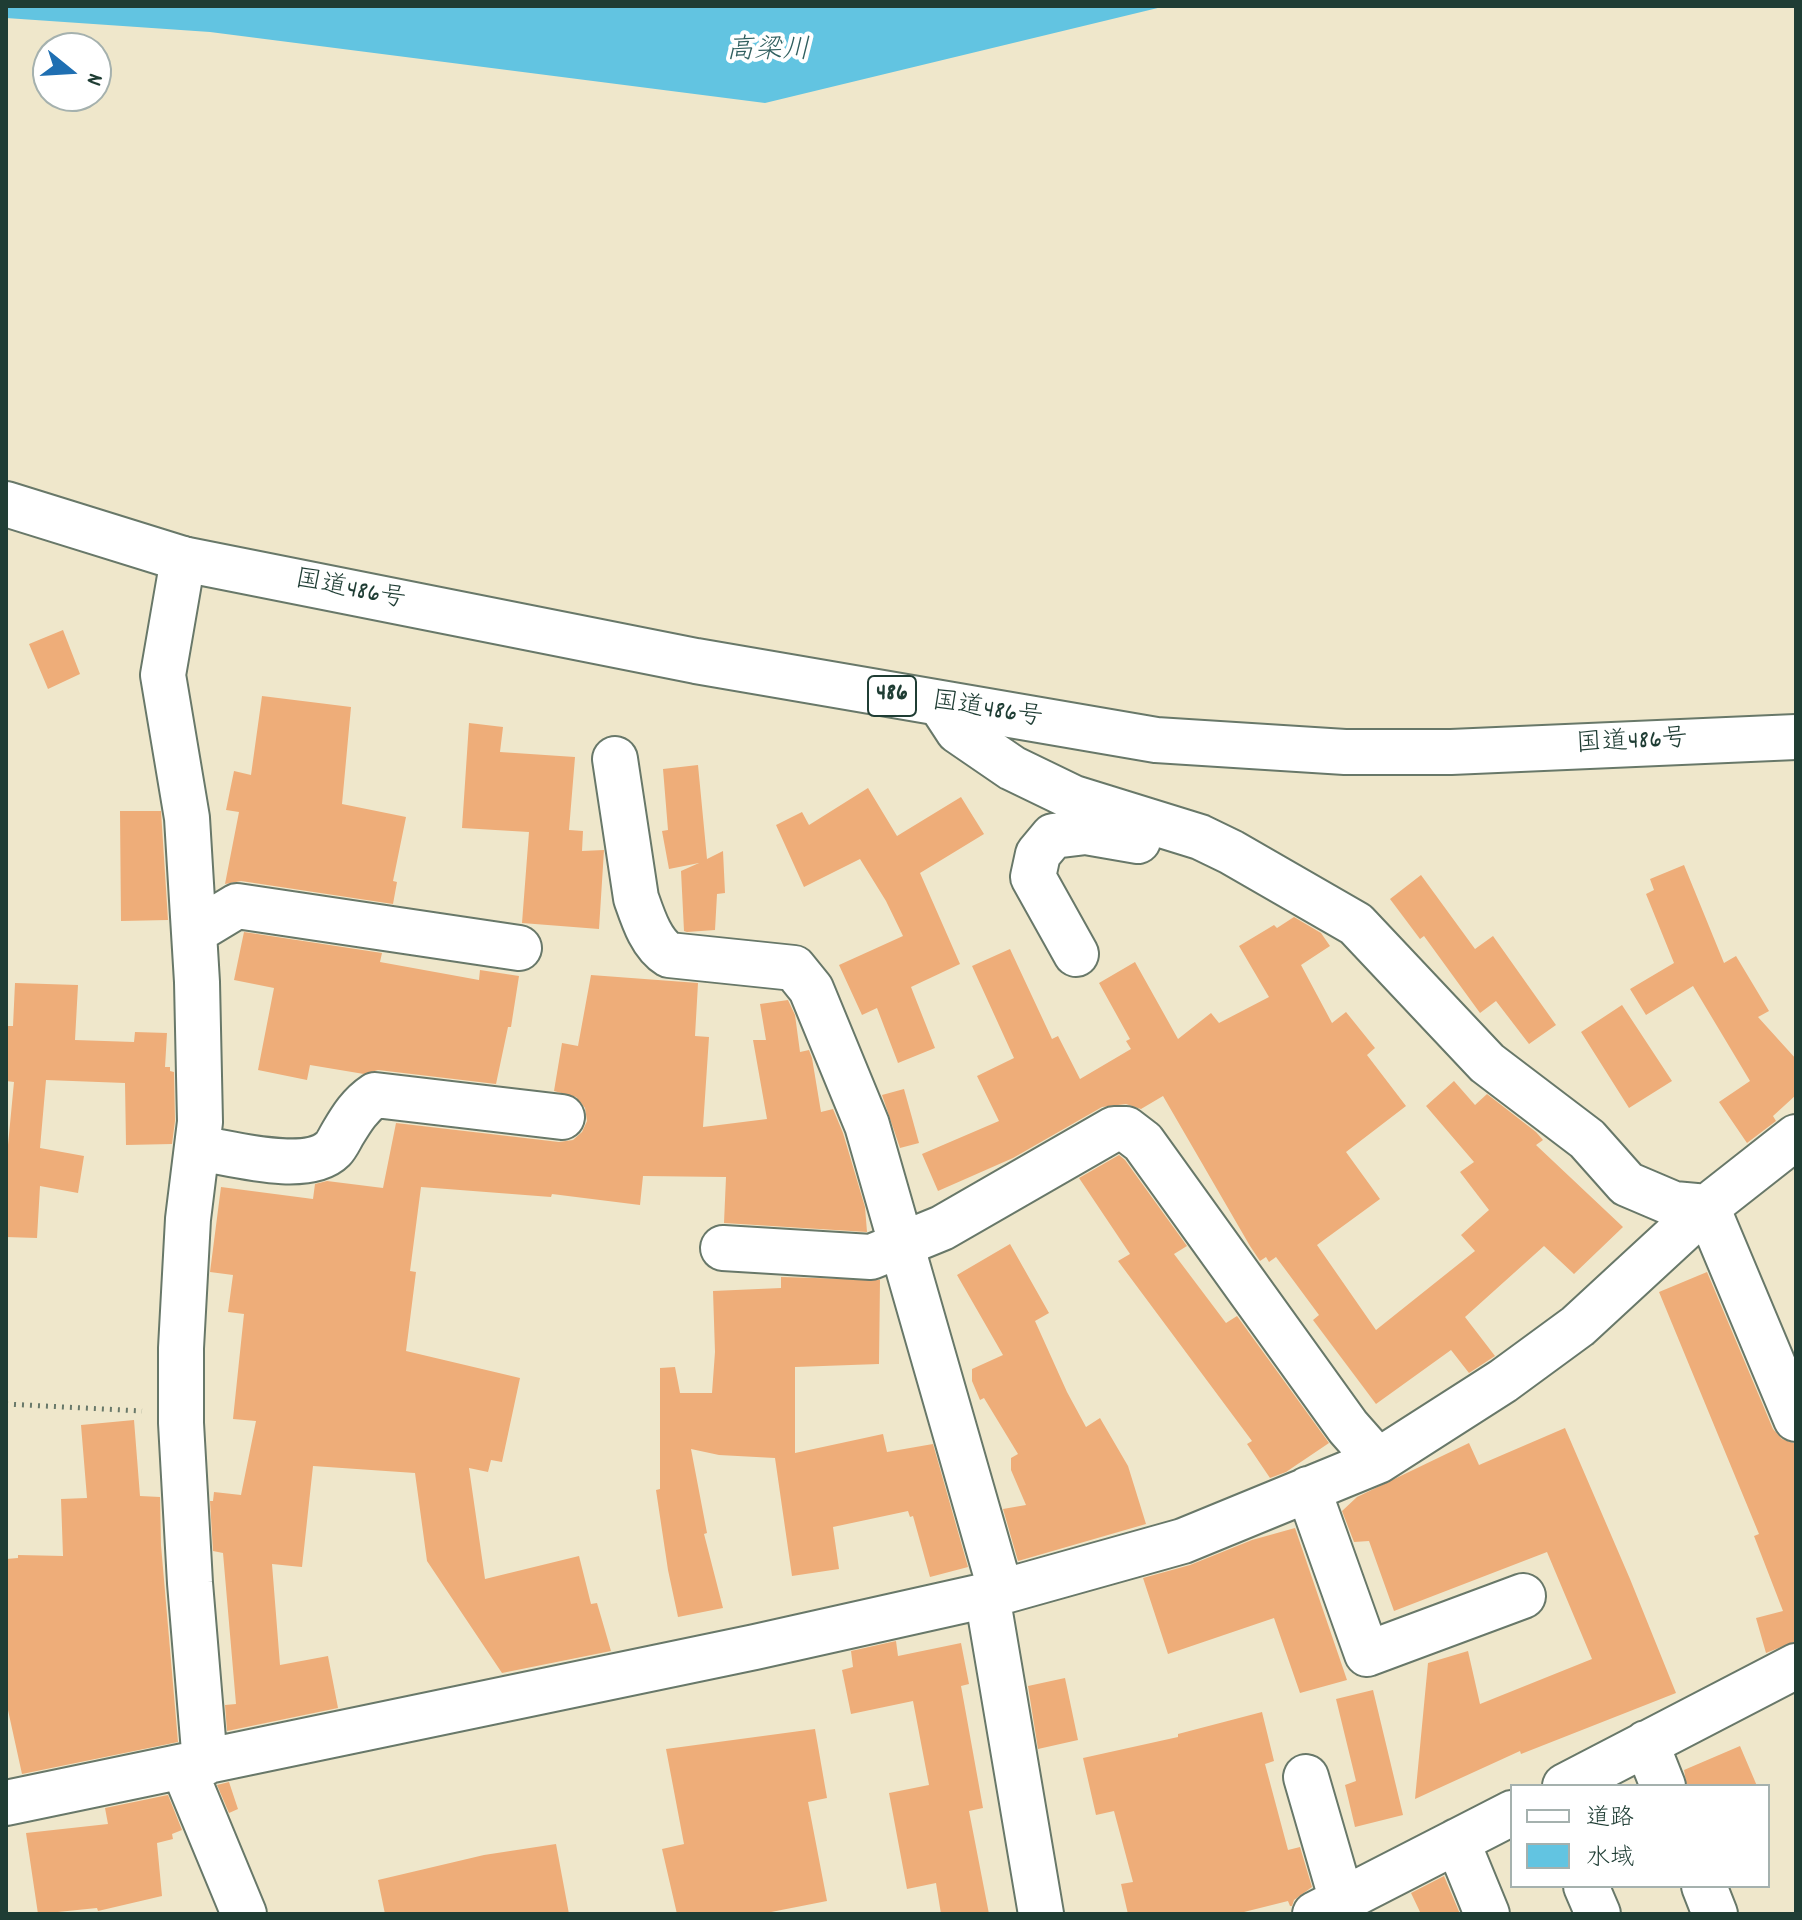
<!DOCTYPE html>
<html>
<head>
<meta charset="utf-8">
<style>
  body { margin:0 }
  #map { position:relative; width:1802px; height:1920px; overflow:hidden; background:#efe7cb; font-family:Dekko,"Klee One",sans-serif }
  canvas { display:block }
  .frame { position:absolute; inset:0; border:8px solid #1f3d34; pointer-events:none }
  .legend { position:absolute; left:1510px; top:1784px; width:260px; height:104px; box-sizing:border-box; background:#fff; border:2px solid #a5b1ae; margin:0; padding:10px 14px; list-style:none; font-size:24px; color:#1f3d34 }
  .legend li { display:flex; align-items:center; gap:16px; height:40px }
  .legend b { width:40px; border:2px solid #a5b1ae }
  .north { position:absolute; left:32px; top:32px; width:80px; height:80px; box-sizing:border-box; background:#fff; border:2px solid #a5b1ae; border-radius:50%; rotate:108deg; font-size:22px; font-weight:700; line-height:32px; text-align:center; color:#1f3d34 }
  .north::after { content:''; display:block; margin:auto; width:28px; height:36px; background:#1f6fb2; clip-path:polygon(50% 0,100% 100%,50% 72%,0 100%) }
</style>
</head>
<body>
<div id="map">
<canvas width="1802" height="1920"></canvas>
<div class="frame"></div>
<ul class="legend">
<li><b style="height:10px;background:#fff"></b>道路</li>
<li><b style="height:22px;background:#62c4e1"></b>水域</li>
</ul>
<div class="north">N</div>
</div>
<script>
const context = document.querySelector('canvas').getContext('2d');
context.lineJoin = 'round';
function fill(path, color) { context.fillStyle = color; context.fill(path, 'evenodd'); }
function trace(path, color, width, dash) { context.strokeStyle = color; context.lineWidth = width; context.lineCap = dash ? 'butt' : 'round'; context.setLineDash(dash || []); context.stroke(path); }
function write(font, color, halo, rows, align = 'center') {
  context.font = font + ' Dekko,"Klee One",sans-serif'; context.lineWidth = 8; context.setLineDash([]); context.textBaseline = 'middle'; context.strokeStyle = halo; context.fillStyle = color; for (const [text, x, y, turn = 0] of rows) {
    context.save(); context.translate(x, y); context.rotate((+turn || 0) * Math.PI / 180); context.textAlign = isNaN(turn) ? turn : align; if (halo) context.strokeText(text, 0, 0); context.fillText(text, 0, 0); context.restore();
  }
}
fill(new Path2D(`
  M6,6H1166L765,103L210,32L6,18Z`), '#62c4e1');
fill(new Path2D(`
  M63,630L80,674L48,689L29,644Z
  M262,696L351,707L342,804L406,817L393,881L397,882L393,904L241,881L225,884L239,812L226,810L234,771L251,775Z
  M469,723L503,727L500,752L575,757L569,830L583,831L582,851L604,850L599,929L522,923L529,832L462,828Z
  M698,765L707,859L723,851L725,893L717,894L715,930L687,932L684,931L681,871L699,863L669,869L662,831L668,830L663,769Z
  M868,788L897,836L961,797L984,834L920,873L960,964L911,987L935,1048L898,1063L877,1008L862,1015L839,965L903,936L886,901L860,859L804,887L776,825L802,812L809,825Z
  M120,811H161L168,920L121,921Z
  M1684,865L1724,963L1736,956L1769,1011L1758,1017L1796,1059V1095L1773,1116L1776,1121L1747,1143L1719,1102L1750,1081L1693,986L1646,1015L1630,989L1674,963L1646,894L1654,890L1650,879Z
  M1421,875L1475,949L1493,936L1556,1025L1529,1044L1496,1001L1480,1013L1424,936L1420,939L1390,899Z
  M1294,917L1321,933L1330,946L1301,965L1332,1023L1346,1012L1375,1048L1367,1055L1406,1106L1346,1152L1380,1199L1317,1245L1376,1330L1475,1251L1461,1235L1489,1210L1460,1172L1474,1162L1426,1106L1454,1081L1475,1105L1487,1094L1536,1132L1543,1140L1536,1145L1623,1227L1574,1274L1544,1246L1465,1317L1495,1356L1469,1373L1451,1350L1376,1404L1313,1320L1319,1315L1276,1257L1269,1262L1266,1257L1260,1261L1250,1246L1163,1096L1141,1109L1126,1104L1102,1107L1013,1158L938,1191L922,1154L999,1121L977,1076L1014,1058L972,966L1010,949L1052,1039L1058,1036L1080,1079L1131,1049L1126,1041L1130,1039L1099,983L1135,962L1178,1039L1211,1013L1219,1023L1269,997L1239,946L1274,925L1277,928Z
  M244,932L382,953L380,962L479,980L480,970L519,976L511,1027H508L496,1084L378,1070L364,1074L310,1065L307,1080L258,1070L274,988L234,980Z
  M591,975L698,983L695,1036L709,1037L703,1127L767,1119L753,1040H766L760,1004L788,1000L795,1015L800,1052L809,1050L812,1058L821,1112L833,1109L843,1133L865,1207L867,1232L724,1223L726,1177L643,1176L640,1205L552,1194L551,1197L421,1187L410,1271L416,1272L406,1351L520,1378L502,1462L491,1460L488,1472L469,1468L485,1579L579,1556L591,1604L597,1603L611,1651L502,1673L427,1561L415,1473L313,1466L302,1567L272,1564L280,1665L328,1656L338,1708L227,1731L225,1705L236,1704L223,1553L213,1551L210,1501H213L214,1492L241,1495L256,1421L233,1419L244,1314L228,1312L233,1275L210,1272L221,1187L313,1199L315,1184L327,1181L383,1188L396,1123L559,1142L573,1140L582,1132L587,1121L585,1108L576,1097L554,1091L562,1043L578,1046Z
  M15,983L78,985L75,1040L134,1042L135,1032L167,1033L165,1067H170V1071L174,1072L175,1121L172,1144L126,1145L125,1083L46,1080L40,1148L84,1156L78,1193L40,1186L37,1238L6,1237V1166L14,1082L6,1081V1026H13Z
  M1622,1005L1672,1081L1629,1108L1581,1032Z
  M904,1089L919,1143L900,1148L882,1095Z
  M1119,1155L1125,1160L1187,1246L1174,1254L1226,1323L1237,1316L1329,1443L1286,1472L1270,1478L1247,1444L1252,1441L1118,1261L1130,1254L1079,1178Z
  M1010,1244L1049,1313L1035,1321L1067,1392L1086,1427L1100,1418L1128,1466L1146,1524L1018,1561L1003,1509L1026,1505L1011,1470V1458L1018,1454L984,1398L980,1400L972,1381V1369L1003,1355L957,1275Z
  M1707,1272L1773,1429L1782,1439L1796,1444V1641L1766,1653L1756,1618L1783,1611L1754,1536L1759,1534L1659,1292Z
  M781,1277L880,1280L879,1364L795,1367V1453L883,1434L887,1452L933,1444L968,1567L930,1577L913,1516L910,1517L908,1511L833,1527L839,1569L792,1576L775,1458L719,1455L691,1449L707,1533L704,1534L723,1608L678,1617L668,1570L656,1490L660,1489V1368L675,1367L680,1393H712L715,1352L713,1291L781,1288Z
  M134,1420L140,1496L160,1497L161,1545L178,1742L22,1774L6,1701V1559L18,1558V1555L63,1556L61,1499L87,1498L81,1425Z
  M1565,1428L1630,1579L1676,1693L1521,1754L1520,1751L1415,1799L1428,1663L1468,1651L1480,1704L1592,1659L1547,1552L1394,1611L1369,1541L1354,1542L1342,1511L1357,1497L1469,1443L1479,1465Z
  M1295,1528L1347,1680L1300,1693L1274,1618L1168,1654L1143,1578L1190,1565L1252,1540Z
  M896,1641L898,1656L961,1643L969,1684L961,1686L983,1808L969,1811L989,1914H941L936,1883L907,1889L889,1793L929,1785L913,1701L851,1714L842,1670L853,1667L851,1651Z
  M1065,1678L1078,1740L1038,1749L1028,1686Z
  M1373,1690L1403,1815L1355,1827L1345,1785L1356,1781L1336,1699Z
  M1262,1712L1274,1761L1265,1764L1288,1850L1300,1847L1312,1887L1294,1900L1292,1906H1290L1288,1901L1236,1914H1128L1121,1884L1133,1882L1114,1811L1096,1815L1083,1758L1178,1737V1734Z
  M815,1729L827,1798L808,1802L827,1901L761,1914H677L662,1849L684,1844L666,1749Z
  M1740,1746L1757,1786H1687L1684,1770Z
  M229,1782L238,1809L229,1813L217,1785Z
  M168,1795L182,1830L172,1834L173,1839L157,1843L162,1896L98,1911L97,1908L38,1914L26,1833L108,1824L105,1808Z
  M556,1844L569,1914H385L378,1880L484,1855Z
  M1444,1876L1460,1914H1421L1411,1893Z`), '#eead79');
const minor = new Path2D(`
  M183,559L163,675L187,818L197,982L200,1122L188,1219L181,1348V1423L190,1583L205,1763
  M941,705L958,731L1012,768L1074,798L1200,837L1231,852L1356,924L1487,1063L1587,1139L1627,1184L1674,1204L1707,1207
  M615,759L636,898C643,918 651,944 669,955L794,968L811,989L867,1125L1001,1592
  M194,932L237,906L519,948
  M1076,954L1033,877L1038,854L1053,836L1086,832L1138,841
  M198,1148C231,1153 307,1175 333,1149C337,1145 340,1138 343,1133C352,1118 360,1105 375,1095L562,1117
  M1707,1207L1796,1419
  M723,1248L871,1257L942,1228L1114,1129H1126L1143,1142L1348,1427L1378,1461
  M1308,1489L1367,1654L1523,1596
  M987,1595L1041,1914
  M1646,1743L1663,1786
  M183,1767L244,1914
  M1306,1777L1342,1901
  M1565,1786L1796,1666
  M6,1803L755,1647L1001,1592L1183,1541L1378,1461L1503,1381L1578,1326L1707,1207L1796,1137
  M1457,1841L1487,1914
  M1586,1886L1598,1914
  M1704,1886L1715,1914
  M1315,1914L1512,1813`);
const highway = new Path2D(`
  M6,504L183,559L696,661L1156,740L1345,752H1451L1796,737`);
trace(minor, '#687869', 48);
trace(highway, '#687869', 48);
trace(new Path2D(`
  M6,1404L142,1411`), '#687869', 5, [2, 6]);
trace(minor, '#fff', 44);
trace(highway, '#fff', 44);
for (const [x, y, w] of [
  [892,696,48]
]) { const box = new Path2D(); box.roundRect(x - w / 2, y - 20, w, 40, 6); context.fillStyle = '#fff'; context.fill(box); trace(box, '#1f3d34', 2); }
write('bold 24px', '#1f3d34', null, [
  ["486",892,696]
]);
write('26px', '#1f3d34', '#fff', [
  ["国道486号",350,592,11],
  ["国道486号",987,712,9],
  ["国道486号",1632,744,-3]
]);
write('italic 28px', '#305f5f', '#fff', [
  ["高梁川",768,53]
]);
</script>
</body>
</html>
